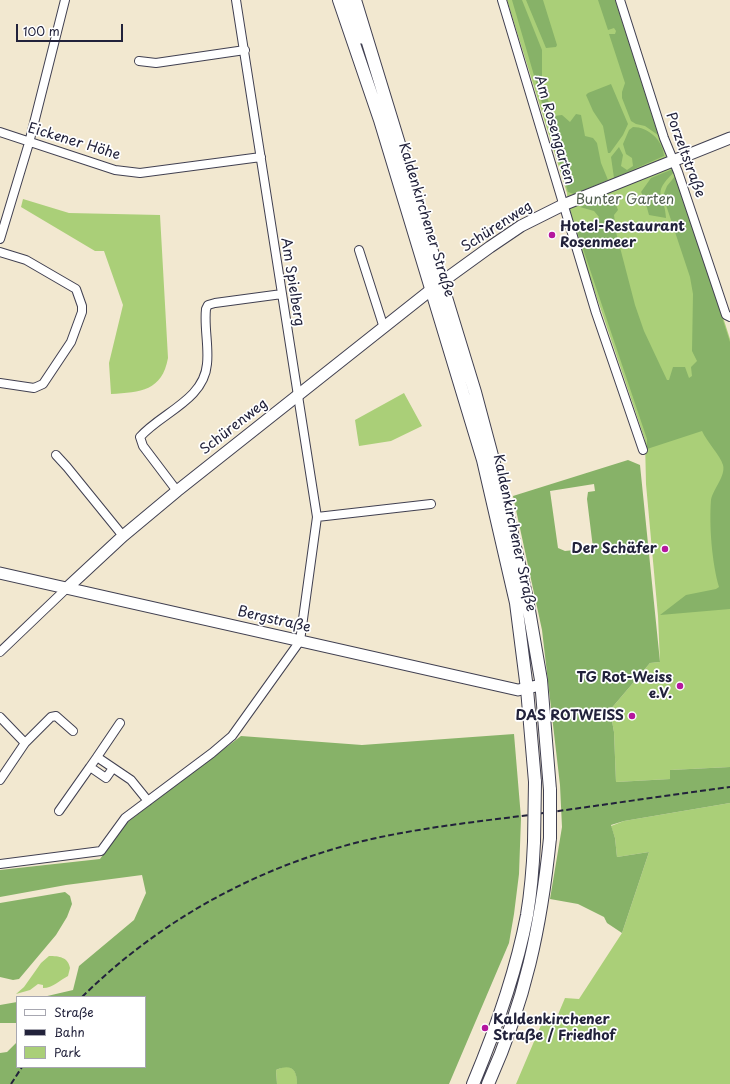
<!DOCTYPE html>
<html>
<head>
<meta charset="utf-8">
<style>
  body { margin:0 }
  #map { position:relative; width:730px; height:1084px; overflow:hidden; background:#f2e8d0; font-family:"Playpen Sans",sans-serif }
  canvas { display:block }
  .legend { position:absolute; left:16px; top:996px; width:130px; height:72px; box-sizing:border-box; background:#fff; border:1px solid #a7a7b1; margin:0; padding:5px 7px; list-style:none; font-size:12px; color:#22223b }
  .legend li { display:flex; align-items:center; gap:8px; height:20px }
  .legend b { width:20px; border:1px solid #a7a7b1 }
  .scale { position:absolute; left:16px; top:24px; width:107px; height:18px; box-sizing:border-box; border:2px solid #22223b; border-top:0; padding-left:5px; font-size:12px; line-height:14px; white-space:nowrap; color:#22223b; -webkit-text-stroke:3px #fff; paint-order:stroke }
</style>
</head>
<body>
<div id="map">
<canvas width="730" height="1084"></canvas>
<ul class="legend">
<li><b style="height:5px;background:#fff"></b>Straße</li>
<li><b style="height:5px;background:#22223b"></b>Bahn</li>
<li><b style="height:11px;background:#aacf78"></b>Park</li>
</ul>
<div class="scale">100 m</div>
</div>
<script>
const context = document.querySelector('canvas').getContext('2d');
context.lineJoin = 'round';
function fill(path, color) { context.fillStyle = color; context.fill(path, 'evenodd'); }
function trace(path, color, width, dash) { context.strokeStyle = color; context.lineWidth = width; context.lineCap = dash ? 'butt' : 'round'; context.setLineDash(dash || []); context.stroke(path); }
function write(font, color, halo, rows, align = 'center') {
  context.font = font + ' "Playpen Sans",sans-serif'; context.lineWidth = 3.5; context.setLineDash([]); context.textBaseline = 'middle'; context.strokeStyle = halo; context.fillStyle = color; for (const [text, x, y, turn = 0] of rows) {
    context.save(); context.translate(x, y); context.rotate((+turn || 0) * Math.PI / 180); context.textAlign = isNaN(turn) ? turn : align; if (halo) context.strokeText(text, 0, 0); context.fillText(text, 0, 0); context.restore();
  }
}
fill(new Path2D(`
  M507,0H616L666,156L676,171L730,339V767L670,770V779L616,782L614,732L610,710L650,663L660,662L658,616L646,484L645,440L569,215L567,193Z
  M23,199L69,213L160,215L168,358C162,391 141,392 111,394L109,363L123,305L104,251H95L21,207Z
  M404,393L422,426L391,441L359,446L355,420Z
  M730,803V1084H516L544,1018L557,1017L565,998L579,999L622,933L649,852L617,857L615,838L611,826L624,821Z
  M49,956C59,956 68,957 70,968L68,976C60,980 53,988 43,988V985L38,984L30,990L16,994L24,987L41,963Z
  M286,1066C296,1068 297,1075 297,1084H277L276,1070Z`), '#aacf78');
fill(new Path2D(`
  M512,0H522L542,50V84L554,116L562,115L570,122L576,114L581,115L585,136L593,138L597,143L601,163L608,180L574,194L568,192Z
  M526,0H543L557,45L556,47L546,48Z
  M598,0H615L658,135L645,126L636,124L631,121L622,98V92L625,83L609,34H615L616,31L614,28L608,30Z
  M611,84L628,124L623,135L610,153H608L603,126L593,111L586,95L588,93Z
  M633,127C648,127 663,140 664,156L614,178L611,157L619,147L623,155L621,166L627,170L633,166L632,158L626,154L623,144L629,130Z
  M673,169L674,172C650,196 665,193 666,218L649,215L644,197L641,192L651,178Z
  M676,175L730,342V609L660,615L686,595L716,589L719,587C712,563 709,525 711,500C713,489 726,476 723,465C720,455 707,442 702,431L647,449V439L575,225L587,222H596L599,217L594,211L580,207L612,194L618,210L614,215L616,232L635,305L644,331L667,380H669L673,367H685L689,378L692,376L691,367L697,361L692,351L693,294L690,277L663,196L667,186Z
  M628,460L640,465L660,662L650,663L610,710L614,732L616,782L670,779V770L730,767V803L624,821L611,825L615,838L617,857L649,852L622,933L607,923L604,917L578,904L550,899L562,827L560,785L542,630L513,496ZM594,484L595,491L588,492L587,499L593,548L565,551L558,548L550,491Z
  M514,734L521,818L519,874L514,914L509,943L449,1084H297C297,1068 290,1064 276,1070L277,1084H0V1053L7,1052L17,1042V1067H145V997H43L73,990L79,966L134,920L146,893L142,875L66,885L0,897V870L100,859L125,824L241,736L362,745Z
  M65,892L70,896L72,904L67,917L56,935L19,979L13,980L0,977V903Z
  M17,1002V1023H0V1005Z`), '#87b268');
const street = new Path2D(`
  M502,0L596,313L643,450
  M620,0L664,138L678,172L726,315L730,317
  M139,61L156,63L245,50
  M0,132L115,170L140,173L261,157
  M0,239L29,143L65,0
  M359,250L384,328
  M0,252L26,260L76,289L82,306V312L71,342L43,384L34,388L0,383
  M56,455L67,467L123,536
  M177,491L143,446L140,437C161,413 204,400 207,364C209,346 204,327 206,309L208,305L215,303L282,294
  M317,517L431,504
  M0,652L67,588
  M0,717L25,743
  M97,757L120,723
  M113,768L106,778L90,767L97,757L131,780L148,801
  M0,780L25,743L51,717L56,716L73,731
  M59,811L90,767
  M0,864L101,851L125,818L212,753L232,736L300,641L317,517L236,0`);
const secondary = new Path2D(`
  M348,0L361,38
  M0,573L518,690L541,685
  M67,588L123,536L177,491L432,289L490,247L521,226L563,205L730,138`);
const primary = new Path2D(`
  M339,0L380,120L483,460L516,603L527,689L535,782
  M355,0L475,392L507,512L527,599L541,680L550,790
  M473,1084C496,1029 516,973 527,915C531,891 533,866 534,842
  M488,1084C525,1002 541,927 550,838`);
trace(street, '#414051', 10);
trace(secondary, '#414051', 13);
trace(primary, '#414051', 14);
trace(street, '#fff', 8);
trace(secondary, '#fff', 11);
trace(primary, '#fff', 12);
trace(new Path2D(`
  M82,997C160,920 257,867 363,841C418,828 474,822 529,815C596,806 663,796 730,787
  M11,1084L22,1067`), '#22223b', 2, [6, 3]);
const primaryBridge = new Path2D(`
  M550,838V790
  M534,842L535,782`);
trace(primaryBridge, '#414051', 14, []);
trace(primaryBridge, '#fff', 12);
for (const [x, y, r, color] of [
  [552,235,4,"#b5179e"],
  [665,549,4,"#b5179e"],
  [680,686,4,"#b5179e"],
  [632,716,4,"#b5179e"],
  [485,1028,4,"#b5179e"]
]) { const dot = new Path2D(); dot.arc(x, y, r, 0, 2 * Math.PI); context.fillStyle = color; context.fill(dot); trace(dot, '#fff', 1.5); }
write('14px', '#22223b', '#fff', [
  ["Am Rosengarten",554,130,74],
  ["Eickener Höhe",74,142,17],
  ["Porzeltstraße",685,155,70],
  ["Kaldenkirchener Straße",426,220,73],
  ["Schürenweg",497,227,-33],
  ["Am Spielberg",292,282,81],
  ["Schürenweg",234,427,-38],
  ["Kaldenkirchener Straße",514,533,78],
  ["Bergstraße",274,620,13]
]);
write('14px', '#525f50', '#fff', [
  ["Bunter Garten",625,200]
]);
write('bold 14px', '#22223b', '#fff', [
  ["Hotel-Restaurant",560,227,"left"],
  ["Rosenmeer",560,243,"left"],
  ["Der Schäfer",657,549],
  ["TG Rot-Weiss",672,678],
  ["e.V.",672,694],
  ["DAS ROTWEISS",624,716],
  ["Kaldenkirchener",493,1020,"left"],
  ["Straße / Friedhof",493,1036,"left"]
], 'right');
</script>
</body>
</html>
